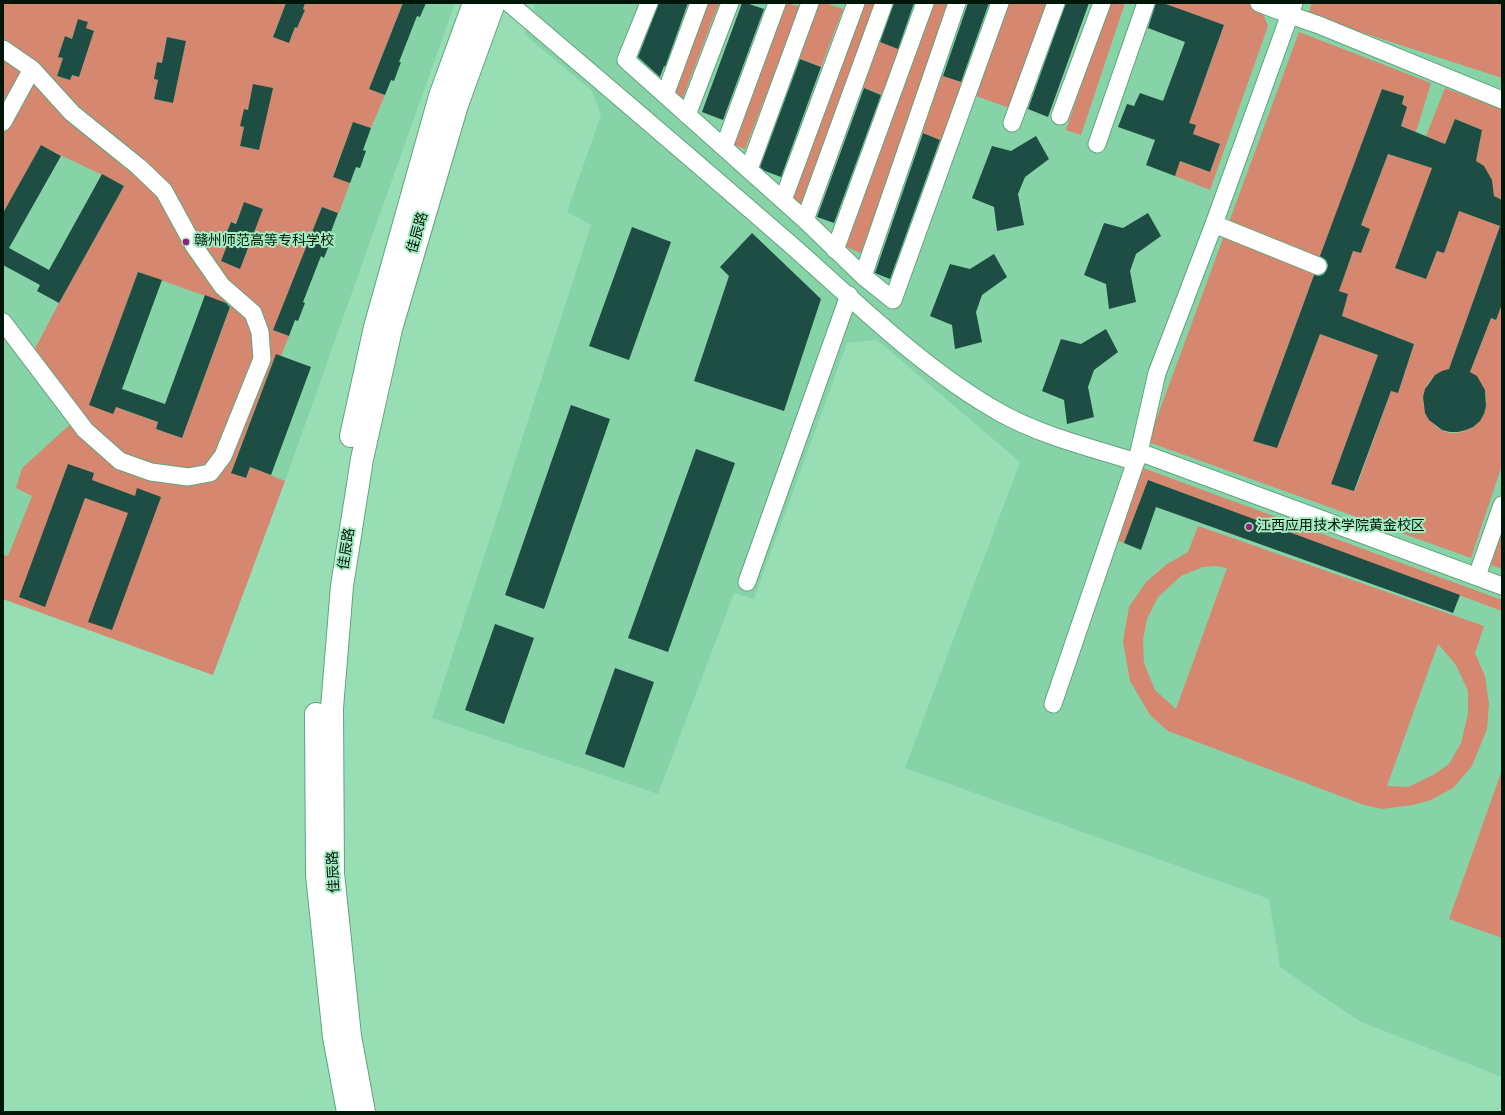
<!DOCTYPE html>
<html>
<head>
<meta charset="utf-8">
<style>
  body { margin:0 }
  #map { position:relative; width:1505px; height:1115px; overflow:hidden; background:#98deb5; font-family:Overpass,sans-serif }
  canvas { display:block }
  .frame { position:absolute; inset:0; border:4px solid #001608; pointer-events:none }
</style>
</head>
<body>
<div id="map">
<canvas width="1505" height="1115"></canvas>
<div class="frame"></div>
</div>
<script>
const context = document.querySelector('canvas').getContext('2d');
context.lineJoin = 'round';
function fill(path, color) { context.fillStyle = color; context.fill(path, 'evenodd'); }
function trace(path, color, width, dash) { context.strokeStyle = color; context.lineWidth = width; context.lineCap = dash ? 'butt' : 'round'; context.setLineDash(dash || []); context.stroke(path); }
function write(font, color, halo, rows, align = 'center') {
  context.font = font + ' Overpass,"Noto Sans SC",sans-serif'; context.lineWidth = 4; context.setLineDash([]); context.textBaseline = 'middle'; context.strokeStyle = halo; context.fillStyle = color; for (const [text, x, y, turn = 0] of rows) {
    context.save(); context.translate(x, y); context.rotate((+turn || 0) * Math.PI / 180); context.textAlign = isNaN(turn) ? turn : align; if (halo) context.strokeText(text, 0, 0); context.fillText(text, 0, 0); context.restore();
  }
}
fill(new Path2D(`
  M3,3H455L285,481L213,675L3,599Z
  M536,3H1502V1077L1359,1021L1280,967L1269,899L905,768L1020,462L877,340L847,343L754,599L734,593L658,794L432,718L591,225L567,212L601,115L592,91L524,34Z`), '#86d3a8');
fill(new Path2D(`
  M3,3H286L273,36L289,43L295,27L297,28L305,10L303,9L305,3H403L369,89L385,95L371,128L353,122L333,176L350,183L339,213L322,207L273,330L289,336L281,356L276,354L231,472L246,478L250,467L285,481L213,675L3,599V555L8,556L32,496L16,488L22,468L76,419L30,358L59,303L124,186C97,171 68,160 41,145L3,213ZM78,19L88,22L86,28L94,31L79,77L72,75L70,80L57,76L63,58L58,56L65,36L72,39ZM167,37L186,41L173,103L154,99L158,80L154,79L157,62L162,63ZM272,88L259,150L240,146L244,127L240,126L244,109L248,110ZM244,202L263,209L240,268L221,261L228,243L223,240L231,222L236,223ZM138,272L231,305L182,438L156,429L158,422L115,407L89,405Z
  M704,3H719L681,102L671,93Z
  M787,3L800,7L745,149L732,144Z
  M818,3H825L843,9L821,67L799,58Z
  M863,3H875L801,203L790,199Z
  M934,3H950L861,253L846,247Z
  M1009,3H1050L1012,109L976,96Z
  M1109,3H1125L1081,135L1066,130Z
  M1163,3H1246L1261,9L1268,26L1210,190L1175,176L1180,161L1210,172L1220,145L1207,139L1188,146L1195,125L1189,123L1224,26Z
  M1312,3H1502V78L1308,15Z
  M1299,32L1431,83L1416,132L1401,126L1407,107L1402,104L1404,96L1382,89L1253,441L1277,448L1320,334L1378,355L1331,484L1355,491L1391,391L1398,393L1414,344L1342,316L1348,294L1339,291L1353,251L1361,253L1370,229L1361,225L1388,154L1432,168L1396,268L1426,279L1437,251L1444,252L1453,229L1451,208L1500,226L1449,369C1400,383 1430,450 1469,429C1478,424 1485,415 1486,405C1488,390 1481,380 1470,372L1491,318L1496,320L1502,304V465L1471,558L1148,442Z
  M878,41L899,49L883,95L862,87Z
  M941,75L963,83L943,141L921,132Z
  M1445,88L1502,109V200L1494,196C1492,180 1490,170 1476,161L1482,130L1455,119L1445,144L1426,136Z
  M1143,468L1502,600V611L1148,480L1124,543L1117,540Z
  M1198,526L1484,626L1475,653L1485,676L1489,704L1487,729L1472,766L1453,788L1431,800L1413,805L1382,809L1364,805L1168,731L1150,715L1130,681L1123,641L1129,607L1146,582L1167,564L1188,552ZM1215,566L1227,568L1176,709L1155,690L1144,663L1143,640L1147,619L1158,597L1181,576L1203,567ZM1438,644L1456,665L1468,691V714L1461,743L1449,764L1433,775L1408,787L1387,786Z
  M1502,532V569L1491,565Z
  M1502,770V938L1449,919Z`), '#d5886f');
fill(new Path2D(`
  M286,3H305L303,9L305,10L297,28L295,27L289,43L273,37Z
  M403,3H426L420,17L417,16L399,62H401L394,81L391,80L385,95L369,89Z
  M659,3H688L665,67L664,66L660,77L638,57Z
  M742,3H746L764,9L723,120L702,112Z
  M894,3H914L898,49L880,42Z
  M968,3H989L961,82L943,76Z
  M1066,3H1089L1048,117L1028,109Z
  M1156,3H1163L1224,25L1189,123L1196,125L1193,134L1220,144L1210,172L1180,161L1175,176L1146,165L1155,140L1118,127L1127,104L1134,106L1140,93L1163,101L1185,42L1148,28Z
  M78,19L88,22L86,28L94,31L79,77L72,75L70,80L57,76L63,58L58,57L65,36L72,39Z
  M167,37L186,41L173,103L154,99L158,80L154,79L157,62L162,63Z
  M800,59L821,67L781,177L765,171L760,167Z
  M253,84L273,88L259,150L240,146L244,127L240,126L244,109L248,110Z
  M864,88L881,95L834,223L817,217Z
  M1382,89L1404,96L1402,104L1407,107L1401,126L1445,144L1455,119L1482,130L1476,161L1484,166L1492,180L1494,196L1502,200V304L1496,320L1491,318L1470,372L1477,376L1485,390L1486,406L1484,414L1480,421L1473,427L1466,430L1458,432H1450L1442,430L1429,420L1425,413L1423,397L1425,389L1435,375L1442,371L1449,369L1500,226L1459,211L1444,253L1437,251L1426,279L1395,268L1432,168L1388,154L1361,225L1370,229L1361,253L1353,251L1339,291L1348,294L1342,316L1414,344L1398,393L1391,391L1354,491L1331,484L1378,355L1320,334L1277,448L1253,441L1314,275L1320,276L1324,274L1327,269L1328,265L1326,260L1320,256Z
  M353,122L371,128L363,150L366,151L360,168L356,167L350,183L333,177Z
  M923,133L940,140L890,279L875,273Z
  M1036,136L1049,159L1025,177L1018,194L1024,225L997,231L994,207L972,198L992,146L1011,151Z
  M41,145L61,156L9,248L49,270L102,174L124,186L59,303L37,291L40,285L3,265V213Z
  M244,202L263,209L240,269L221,261L228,243L223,241L231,222L236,224Z
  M322,207L338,213L329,237L332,238L324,258L321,256L303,302L305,303L298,321L295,320L289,336L273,330Z
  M1148,213L1161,236L1136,254L1130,271L1136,302L1109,309L1106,284L1084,275L1104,223L1123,228Z
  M632,227L671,242L629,360L589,346Z
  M752,233L821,299L784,411L694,381L729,276L720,267Z
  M994,254L1007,277L982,295L976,312L982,342L955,349L952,325L930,316L950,264L970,269Z
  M138,272L162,280L122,389L165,404L205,295L226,303L230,307L182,438L156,429L158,422L116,407L113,414L89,405Z
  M1106,329L1118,352L1094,370L1088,387L1094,417L1067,424L1064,400L1042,391L1061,339L1081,344Z
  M276,354L311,367L271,475L250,467L246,478L231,473Z
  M571,405L610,419L544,609L505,595Z
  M696,449L735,463L668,652L628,638Z
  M68,464L94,473L92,480L135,496L137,488L161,497L112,630L88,622L128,513L85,498L45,607L19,597Z
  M1148,480L1460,595L1453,613L1156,507L1141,550L1124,543Z
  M495,624L534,638L504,724L465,710Z
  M615,668L654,682L624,768L585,754Z`), '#1d4d43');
const street = new Path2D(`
  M509,3C603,83 697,163 790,244C856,302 923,369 999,412C1039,435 1092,448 1136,462
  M649,3L626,60L805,220L863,276L893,300L1000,3
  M1259,3L1290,15L1319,25L1502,100
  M3,49L32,69L3,122
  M665,95L699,3
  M687,115L730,3
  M1060,116L1102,3
  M1012,123L1056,3
  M1097,144L1146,3
  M724,147L777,3
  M749,169L810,3
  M783,200L856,3
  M805,220L884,3
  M1214,224L1318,266
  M835,250L925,3
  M863,276L957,3
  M3,322L85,430L120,461L151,472L188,477L210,473L223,456L262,359L260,332L253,313L222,286L194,246L164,191L139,167L72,113L32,69
  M1139,452L1502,586
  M1477,576L1502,505
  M747,582L849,295
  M1053,704L1139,452L1157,373L1214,224L1294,3`);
const secondary = new Path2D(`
  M351,436L375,327L440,96L474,3
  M316,714L317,875L334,1037L348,1112
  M364,1112L350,1036L333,873L332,708L342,586L362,459L391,329L457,105L494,3`);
trace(street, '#60a47e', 19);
trace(secondary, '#60a47e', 24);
trace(street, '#fff', 17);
trace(secondary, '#fff', 22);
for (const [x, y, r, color] of [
  [186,242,4,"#96217d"],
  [1249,527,4,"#96217d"]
]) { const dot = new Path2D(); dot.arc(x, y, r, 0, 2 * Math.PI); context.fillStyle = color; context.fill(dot); trace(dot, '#a4ebc2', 1.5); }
write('14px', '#001608', '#a4ebc2', [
  ["佳辰路",419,233,-74],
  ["佳辰路",348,549,-81],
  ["佳辰路",335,872,-93]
]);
write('14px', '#001608', '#a4ebc2', [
  ["赣州师范高等专科学校",194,242],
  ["江西应用技术学院黄金校区",1257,527]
], 'left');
</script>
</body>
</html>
